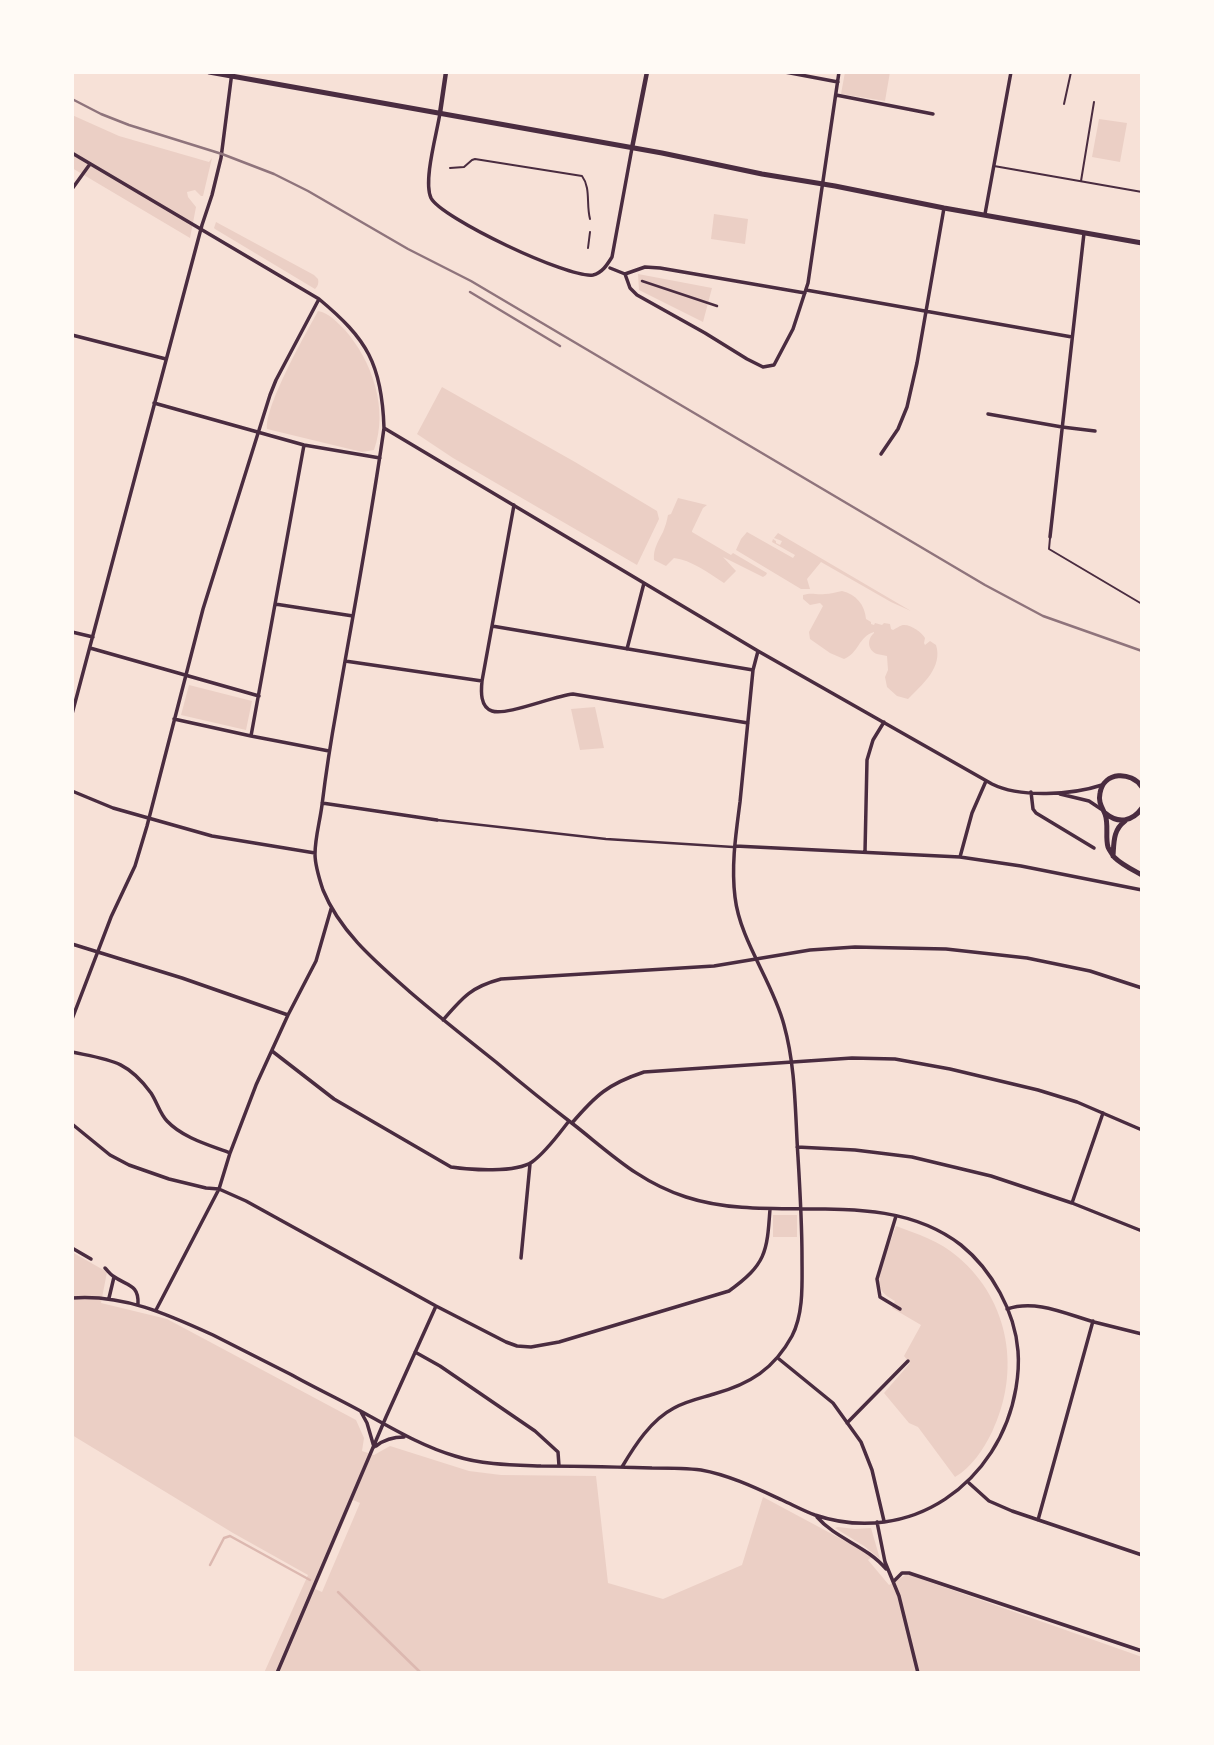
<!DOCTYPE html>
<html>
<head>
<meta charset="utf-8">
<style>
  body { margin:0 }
  #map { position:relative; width:1214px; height:1745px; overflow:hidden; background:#f7e1d7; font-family:"Sofia Sans Condensed",sans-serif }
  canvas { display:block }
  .frame { position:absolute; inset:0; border:74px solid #fffaf5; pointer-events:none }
</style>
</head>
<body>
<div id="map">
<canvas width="1214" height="1745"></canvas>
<div class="frame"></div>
</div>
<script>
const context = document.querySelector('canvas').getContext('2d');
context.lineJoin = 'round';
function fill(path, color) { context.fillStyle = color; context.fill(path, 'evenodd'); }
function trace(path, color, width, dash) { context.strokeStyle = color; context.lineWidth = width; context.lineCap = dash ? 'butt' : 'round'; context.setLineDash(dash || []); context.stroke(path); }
fill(new Path2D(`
  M845,72H890L885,101L841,94Z
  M72,115L119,136L209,162L212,158L203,196H201L195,190L187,192L188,197L196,207L190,238L72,168Z
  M1099,119L1127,123L1120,162L1092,157Z
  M714,214L748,219L745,244L711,239Z
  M216,222L314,275L318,279C319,283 318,286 315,289L215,229L214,228Z
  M638,274L712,288L703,322L639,290Z
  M318,311C329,313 337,322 345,330C372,361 389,409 374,450L362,452L267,429C265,405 305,335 318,311Z
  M442,387L575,462L657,511L659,519L637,565L453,458L417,434Z
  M678,498L707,505L703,508L692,531V532L731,555L733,553L767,573L766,575L763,577L723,557L736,571L724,583C709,573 691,560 674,558L666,566L654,560C653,549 658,542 663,532C665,527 667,521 668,515L671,514Z
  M747,532L793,558L795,555L772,542L773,539L776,541V543L780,545L782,541L774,538L778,533L911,611L891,602L821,562L807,579L810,589H801L736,550L741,539Z
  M842,591C856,594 865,605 866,619L871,622V624L874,625L875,623L882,625L884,623L890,624L891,629L893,630C895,629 901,625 903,625C910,624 922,632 925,638L924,643L925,645L930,641L936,645C943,667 923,684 908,699L897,696L887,687L885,677L888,670L887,656C884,655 880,655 877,654C867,650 867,639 874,633V632C858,637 859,653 844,659L830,653L810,639L809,632L823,606L820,603L810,605L803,599V595C812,592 815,595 825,594C830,594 836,592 842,591Z
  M189,685L252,701L246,730L181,715Z
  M595,707L604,748L580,750L571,709Z
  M773,1215H797V1237H773Z
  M896,1226C917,1234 940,1241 958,1257C1010,1301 1021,1372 992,1432C983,1450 972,1467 955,1477L918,1427L909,1423L884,1393L910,1363L904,1356L921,1325L892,1308L895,1301C883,1294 881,1292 877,1278Z
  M72,1252L107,1272L101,1303L167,1319L356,1420L364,1438L362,1451L374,1455L390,1446L469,1471L501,1475L596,1476L608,1583L663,1599L742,1565L763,1497L873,1556L868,1560L889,1585L907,1574L1142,1657V1673H264L308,1575L233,1533L72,1435ZM353,1500L360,1503L322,1592L315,1589Z
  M838,1527L855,1529L871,1528L880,1559L864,1546L835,1528Z`), '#ebcfc5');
trace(new Path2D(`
  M210,1565L224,1538L230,1536L310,1580
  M338,1592L421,1673`), '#dcb8b0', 2.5);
trace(new Path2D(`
  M1064,104L1071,72
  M994,166L1142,192
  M450,168L464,167L472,160L475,159L582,176C591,188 586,204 590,219
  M1081,181L1094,102
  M588,248L590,232
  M1050,538L1049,549L1142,604`), '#4a2c40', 2);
trace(new Path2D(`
  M642,281L717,306
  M437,820L606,839L733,847`), '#4a2c40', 2.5);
trace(new Path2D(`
  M785,72L838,82
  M836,95L933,114
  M440,113C437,133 423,181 431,198C441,218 569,279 593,275C602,273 607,265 612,257L632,148
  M72,153L319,299C367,339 382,364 384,428C371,521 353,614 337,707C331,740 326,772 322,805C320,821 315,838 315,854C315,866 319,878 323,890C340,932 376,962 410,992C438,1016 467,1039 496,1062C521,1083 547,1104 573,1124C610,1153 639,1182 686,1197C774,1226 882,1184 961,1245C992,1270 1015,1312 1018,1351C1019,1363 1018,1376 1016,1388C1000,1483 910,1547 815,1515C804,1511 793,1505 782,1500C756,1488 729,1475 701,1470C685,1468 668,1468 652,1468C615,1467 578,1466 541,1466C512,1465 483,1465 455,1456C424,1447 395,1430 366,1414C341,1400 315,1388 290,1374C264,1361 239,1348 213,1335C167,1314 123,1294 72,1298
  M72,189L90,164
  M985,214L1011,72
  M610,268L625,274L645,267L660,268L805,293
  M625,274L630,288L637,295L705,333L747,359L763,367L774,365L793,329L808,283L839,72
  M806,290L1072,337
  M72,335L166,359
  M154,403L304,445L380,458
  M988,414L1062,427L1095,431
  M384,428L758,651L992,784C1020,798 1072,795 1102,785
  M881,454L898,429L907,407L917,363L944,208
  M1050,537L1084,233
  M275,604L353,616
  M492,626L753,670
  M72,632L93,637
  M90,648L259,696
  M627,649L644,583
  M345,661L482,681C481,691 480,707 492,711C507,716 553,696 573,694L748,723
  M482,681L514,505
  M72,714L202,225L212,195L221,158L232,72
  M174,719L251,736L329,751
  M251,736L304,445
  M72,791L113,808L212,836L315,853
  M1031,792L1033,809L1036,813L1094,848
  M1060,794L1089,801L1101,809
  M322,803L437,820
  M735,846L960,857L1021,866L1142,890
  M865,852L867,760L873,740L884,722
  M960,857L972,813L986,781
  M72,944L182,978L288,1015
  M72,1019L111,917L135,866L147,826L203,609L270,395L276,380L319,299
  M443,1020C463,997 471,987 501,979L714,966L810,950L855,947L900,948L946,949L1027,958L1090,971L1142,988
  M272,1051L334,1099L451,1167C470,1170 516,1173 532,1162C546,1152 558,1135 569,1121
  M72,1052C110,1060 127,1060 151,1093C157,1102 160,1114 167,1121C183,1138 209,1145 230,1153
  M572,1123C596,1095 608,1084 644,1072L852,1058L895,1059L950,1069L1038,1090L1077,1102L1142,1130
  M72,1124L110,1155L129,1165L169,1179L206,1188L219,1189L246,1201L436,1306L506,1342L517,1346L531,1347L559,1342L729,1291C766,1264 767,1253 770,1209
  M797,1147L855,1150L912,1157L991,1176L1072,1203L1142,1231
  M1072,1203L1103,1113
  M896,1216L877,1279L880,1297L900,1309
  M72,1248L91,1259
  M521,1258L530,1164
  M105,1268C108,1271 110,1274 113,1276C127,1286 139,1284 138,1304
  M109,1298L114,1277
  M1007,1309C1036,1299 1066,1314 1094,1322C1110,1326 1126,1330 1142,1334
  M156,1310L219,1189L230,1153L256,1085L288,1015L316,961L331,909
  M415,1352L440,1366L535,1431L558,1452L559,1466
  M779,1359L833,1403L861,1442L872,1470L884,1521
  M361,1412L367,1423L374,1447
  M847,1423L908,1361
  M376,1446C385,1439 393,1437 404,1437
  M622,1467C635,1445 651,1420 674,1408C686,1401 701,1398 714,1394C750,1384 774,1369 792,1336C804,1313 802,1282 802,1257C802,1224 800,1190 798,1157C795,1113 796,1068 784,1025C773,982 740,941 735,897C731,865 736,833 740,802C744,758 749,714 753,670L758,651
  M969,1483L989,1501L1012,1511L1142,1555
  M817,1517C836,1539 867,1546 886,1569
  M1038,1520L1093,1321
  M877,1522L885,1562L899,1596L918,1673
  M894,1581L902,1573H909L1142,1651
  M277,1673L386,1417L436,1306`), '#4a2c40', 3.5);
trace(new Path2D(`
  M440,113L446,72
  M632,148L647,72`), '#4a2c40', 4.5);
trace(new Path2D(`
  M209,72L662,153L762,174L835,186L944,208L1142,243
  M1142,787C1131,771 1104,771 1100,793C1098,802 1102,807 1105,814C1109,825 1105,837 1108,847C1109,850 1113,855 1114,857C1122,865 1133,870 1142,875
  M1105,813C1118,824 1132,822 1142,808
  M1113,856C1114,842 1113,830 1125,821`), '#4a2c40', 5);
trace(new Path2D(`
  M72,99L101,114L129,125L222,154L274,174L308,191L408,249L471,281L985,585L1043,616L1142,651
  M470,292L560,346`), '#8f747c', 2.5);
</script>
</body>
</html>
